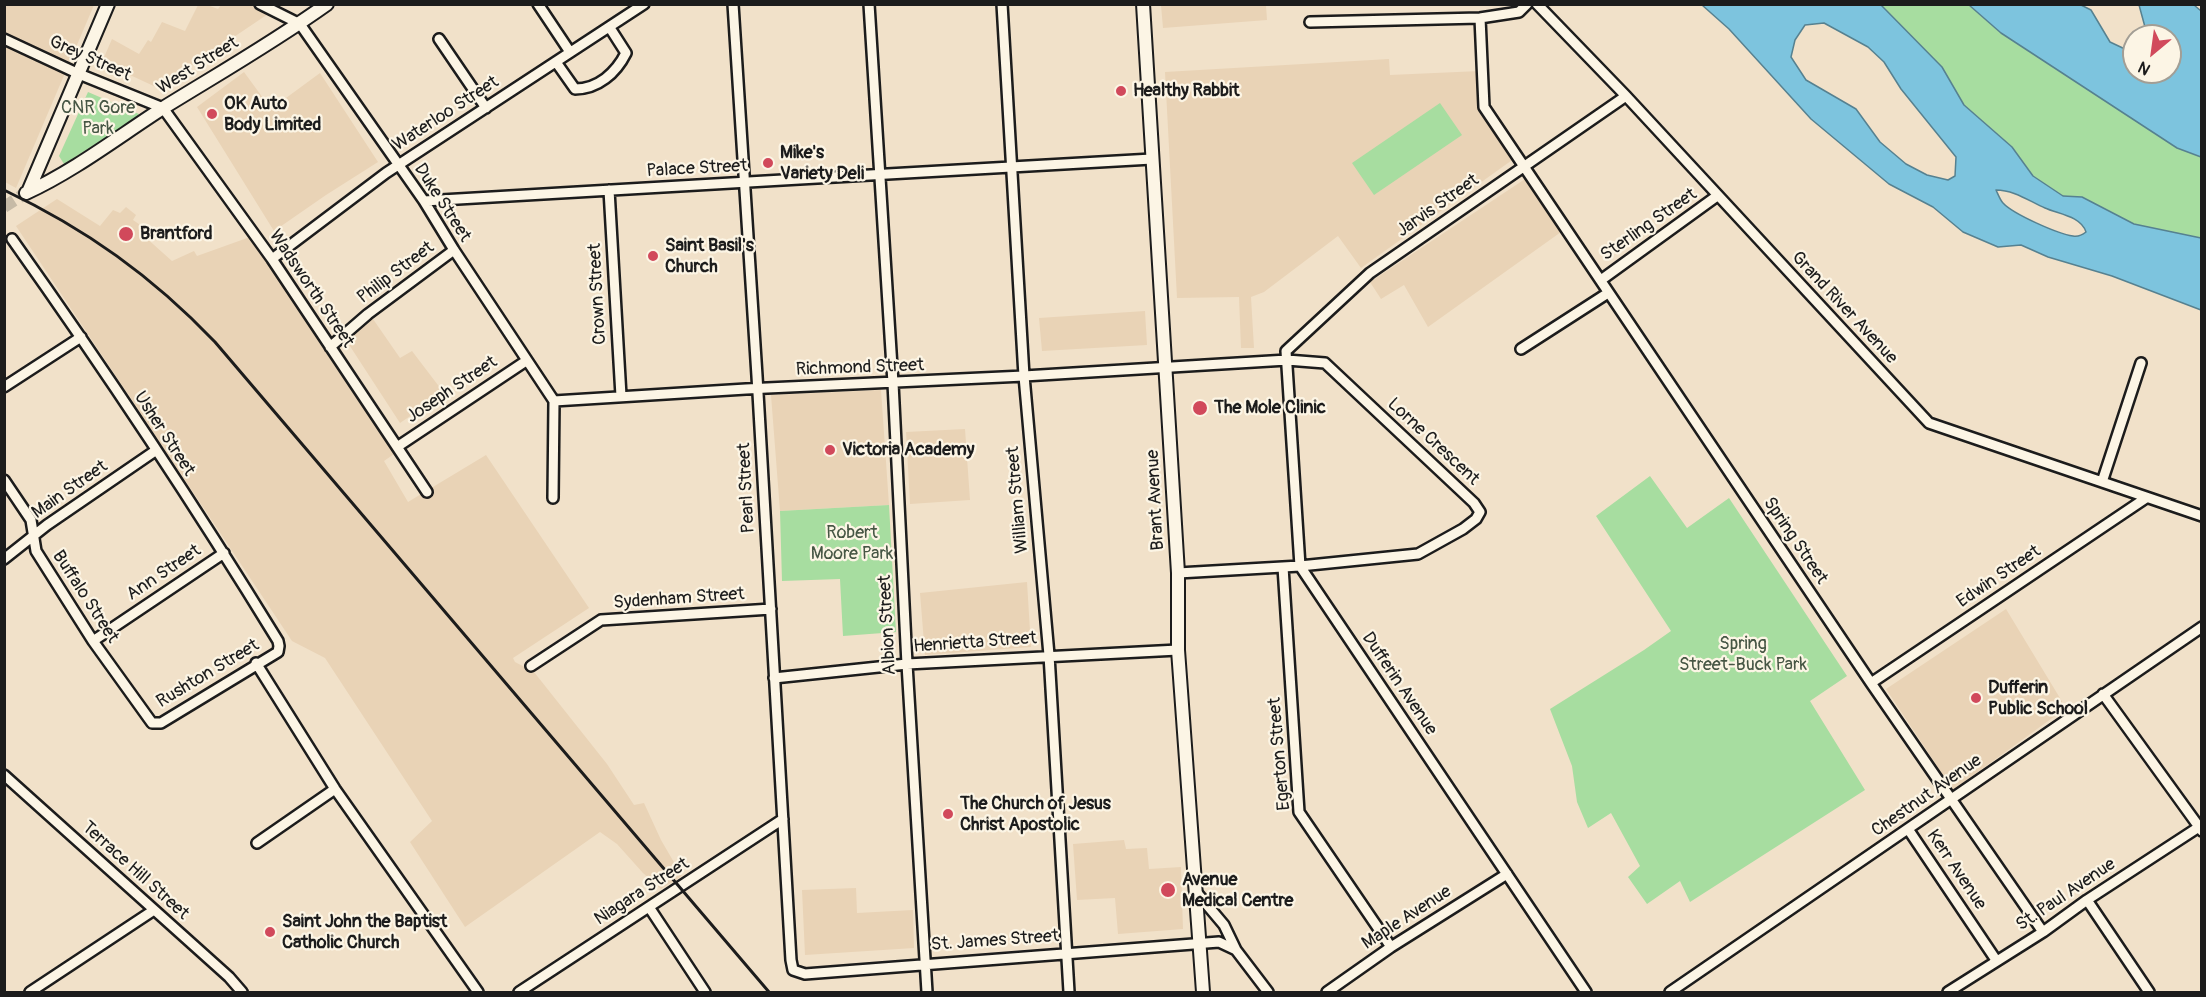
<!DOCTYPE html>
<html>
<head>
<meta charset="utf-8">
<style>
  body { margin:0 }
  #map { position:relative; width:2206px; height:997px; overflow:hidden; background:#f1e1c9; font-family:Pangolin,sans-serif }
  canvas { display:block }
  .frame { position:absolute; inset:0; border:6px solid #1c1c1c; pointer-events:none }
  .north { position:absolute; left:2122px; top:24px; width:60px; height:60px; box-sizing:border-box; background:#fcf5e5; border:2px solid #a29e95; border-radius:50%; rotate:209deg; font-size:16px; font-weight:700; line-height:24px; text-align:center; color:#1c1c1c }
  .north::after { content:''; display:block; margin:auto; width:21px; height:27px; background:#d1495b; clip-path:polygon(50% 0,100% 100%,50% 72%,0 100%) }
</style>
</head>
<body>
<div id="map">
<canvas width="2206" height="997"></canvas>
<div class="frame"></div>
<div class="north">N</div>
</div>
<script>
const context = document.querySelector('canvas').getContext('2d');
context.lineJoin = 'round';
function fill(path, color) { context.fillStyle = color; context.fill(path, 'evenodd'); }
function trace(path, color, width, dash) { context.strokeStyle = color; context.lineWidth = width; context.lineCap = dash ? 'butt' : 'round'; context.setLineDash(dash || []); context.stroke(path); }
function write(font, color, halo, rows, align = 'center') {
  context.font = font + ' Pangolin,sans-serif'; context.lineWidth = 4.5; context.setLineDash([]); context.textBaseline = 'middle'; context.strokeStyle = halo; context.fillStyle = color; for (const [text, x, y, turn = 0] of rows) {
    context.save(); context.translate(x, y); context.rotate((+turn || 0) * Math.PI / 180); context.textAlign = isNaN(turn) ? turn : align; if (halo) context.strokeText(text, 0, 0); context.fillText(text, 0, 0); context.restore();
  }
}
fill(new Path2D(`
  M4,5H94L16,188L5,182Z
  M198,5H207L218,9L221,5H263L274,10L158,88L102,62L112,39L139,54L148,40L151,42L162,22L185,31Z
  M1161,5H1266L1267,20L1163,28Z
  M1389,59L1390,75L1480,71L1484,112L1515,158L1361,268L1338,236L1264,292L1251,297L1254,348H1241L1239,297L1177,298L1165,72Z
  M244,72L271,109L320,73L378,162L326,195L274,231L197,107Z
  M1525,179L1561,232L1428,327L1404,285L1381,299L1370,282Z
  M57,199L100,226L113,210L120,213L126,207L136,215L133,220L146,229L144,236L172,261L194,251L197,256L250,237L394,454L384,461L408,502L486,455L589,608L513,658L515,662L534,672L607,764L634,805L644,803L661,840L682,876L661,889L643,873L617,844L600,832L465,927L410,842L432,821L325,658L292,641L16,226Z
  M1145,311L1147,345L1042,351L1039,318Z
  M373,319L400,358L412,351L444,393L400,423L344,337Z
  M881,390L889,505L780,511L771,395Z
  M965,429L970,500L910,504L906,432Z
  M1027,582L1031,647L925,655L920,593Z
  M2006,609L2066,708L1953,790L1886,689Z
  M1124,840L1126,849L1147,848L1149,869L1181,867L1183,929L1118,934L1115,898L1077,900L1073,844Z
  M856,888L857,913L913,910L914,948L805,955L802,890Z`), '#e9d3b6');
fill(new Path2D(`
  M1881,5H1969L2001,33L2177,148L2201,157V238L2134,224L2082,197L2063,196L2033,176L2012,147L1964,105L1942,67Z
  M88,92L139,114L137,118L64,164L59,156Z
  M1440,103L1462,135L1374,195L1352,163Z
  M1650,476L1687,528L1729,498L1847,676L1810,701L1865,790L1690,902L1680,881L1647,904L1628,877L1640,866L1611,813L1588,828L1577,802L1572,766L1550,709L1644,650L1671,631L1596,516Z
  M889,505L896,632L843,636L840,579L782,581L780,511Z`), '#a7dda0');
const water = new Path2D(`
  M1702,5H1881L1942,67L1964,105L2012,147L2033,176L2063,196L2082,197L2134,224L2201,238V310L2112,276L2048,257L2021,245L1998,247L1963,232L1933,207L1889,184L1811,119L1729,29ZM1824,23L1868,47L1884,62L1901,89L1956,157L1955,176L1948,180L1927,175L1906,164L1880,142L1856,109L1806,80L1791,57L1795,40L1805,25ZM1996,190C2014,190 2029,201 2045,208C2058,214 2081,216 2086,232C2081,236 2078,237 2073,236C2058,234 2013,214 2003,203C2000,200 1998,194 1996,190Z
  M1969,5H2081L2091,10L2110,42L2127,50L2134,48V72H2170V36H2145V27L2139,5H2194L2201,11V157L2177,148L2001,33Z`);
fill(water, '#7dc4de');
trace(water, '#568190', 1.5);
trace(new Path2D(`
  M4,207L26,193`), '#c6baa6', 12, [12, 6]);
const minor = new Path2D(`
  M260,4L300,24L424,201L454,250L554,401
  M538,4L570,52
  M733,4L757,376L791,960L793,970L805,974L1219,942L1236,950
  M869,4L893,383L907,664L927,992
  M1002,4L1024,376L1049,655L1069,992
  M1537,4L1626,96L1929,423L2202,516
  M1480,18L1484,107L1871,683L2043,932
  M1310,22L1480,18L1519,12L1527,4
  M4,39L79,74L163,108L272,259L427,492
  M439,39L486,108
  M556,62L575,89C598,89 616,73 626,53L610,28
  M609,190L621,396
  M424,201C667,187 909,172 1152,159
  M272,259L386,173L644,4
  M1601,280L1717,196
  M330,347L368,314L454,250
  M1521,349L1608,293
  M4,387L81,337
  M554,401L746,389L1024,376L1287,360L1325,363L1474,503L1480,512L1476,519L1463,529L1418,554L1300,566L1178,573
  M397,447L526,361
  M4,480L31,520L36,551L93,641L152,723H161L278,652L279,646L278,641C194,504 105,370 12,239
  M2102,482L2141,363
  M553,498L554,401
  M4,559L47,525L155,451
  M1283,567L1299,812L1391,947
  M93,641L224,553
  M256,663L335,789L478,992
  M531,666L601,620L771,609
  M774,678L907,664L1178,650
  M1871,683L2146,498
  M2103,694L2202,831
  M4,775L229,977L242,992
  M1908,829L1996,960
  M257,843L335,789
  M1197,893L1224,925L1236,950L1268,992
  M2087,900L2149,992
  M649,907L705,992
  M30,992L154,910
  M519,992L783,819
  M1327,992L1391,947L1507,874
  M1586,992L1300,566L1286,351L1370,273L1626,96
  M1670,992L2202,627
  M1948,992L2043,932L2087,900L2202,825`);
const major = new Path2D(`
  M1143,4L1178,573V650L1203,992
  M28,192L108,4
  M26,193C74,171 118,137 163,108C218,74 274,42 327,4`);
trace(minor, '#1c1c1c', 14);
trace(major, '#1c1c1c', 16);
trace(minor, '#fcf5e5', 9);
trace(major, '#fcf5e5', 12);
trace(new Path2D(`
  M4,190C86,229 152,276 215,342L769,992`), '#1c1c1c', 3);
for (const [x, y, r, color] of [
  [1121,91,6,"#d1495b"],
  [212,114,6,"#d1495b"],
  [768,163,6,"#d1495b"],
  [126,234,8,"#d1495b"],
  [653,256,6,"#d1495b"],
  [1200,408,8,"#d1495b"],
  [830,450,6,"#d1495b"],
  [1976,698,6,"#d1495b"],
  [948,814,6,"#d1495b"],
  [1168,890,8,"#d1495b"],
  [270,932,6,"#d1495b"]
]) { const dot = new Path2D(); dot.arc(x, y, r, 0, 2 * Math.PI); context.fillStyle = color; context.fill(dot); trace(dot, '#fcf5e5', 2); }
write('18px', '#1c1c1c', '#fcf5e5', [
  ["Grey Street",90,59,24],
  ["West Street",198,66,-32],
  ["Waterloo Street",446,114,-33],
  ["Palace Street",697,169,-3],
  ["Duke Street",442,203,57],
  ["Jarvis Street",1438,206,-35],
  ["Sterling Street",1649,225,-35],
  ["Philip Street",396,273,-37],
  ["Wadsworth Street",311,289,56],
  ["Crown Street",598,294,-93],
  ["Grand River Avenue",1844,308,47],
  ["Richmond Street",860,368,-2],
  ["Joseph Street",452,390,-34],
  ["Usher Street",164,434,57],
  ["Lorne Crescent",1433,442,43],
  ["Pearl Street",747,488,-93],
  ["Main Street",70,490,-35],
  ["William Street",1018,500,-95],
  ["Brant Avenue",1156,500,-93],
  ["Spring Street",1795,541,56],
  ["Ann Street",164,573,-34],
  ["Edwin Street",1999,577,-34],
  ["Buffalo Street",85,597,57],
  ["Sydenham Street",679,599,-4],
  ["Albion Street",888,625,-93],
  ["Henrietta Street",975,643,-4],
  ["Rushton Street",208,674,-31],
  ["Dufferin Avenue",1399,684,56],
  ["Egerton Street",1280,754,-95],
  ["Chestnut Avenue",1927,796,-35],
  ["Kerr Avenue",1956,870,56],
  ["Terrace Hill Street",135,871,42],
  ["Niagara Street",642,892,-33],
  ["St. Paul Avenue",2066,895,-34],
  ["Maple Avenue",1407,918,-33],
  ["St. James Street",995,941,-4]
]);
write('bold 18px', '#1c1c1c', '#fcf5e5', [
  ["Healthy Rabbit",1133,91],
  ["OK Auto",224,104],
  ["Body Limited",224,125],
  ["Mike's",780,153],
  ["Variety Deli",780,174],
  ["Brantford",140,234],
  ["Saint Basil's",665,246],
  ["Church",665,267],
  ["The Mole Clinic",1214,408],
  ["Victoria Academy",842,450],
  ["Dufferin",1988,688],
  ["Public School",1988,709],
  ["The Church of Jesus",960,804],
  ["Christ Apostolic",960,825],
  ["Avenue",1182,880],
  ["Medical Centre",1182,901],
  ["Saint John the Baptist",282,922],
  ["Catholic Church",282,943]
], 'left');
write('18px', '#465644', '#fcf5e5', [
  ["CNR Gore",98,108],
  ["Park",98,129],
  ["Robert",852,533],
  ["Moore Park",852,554],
  ["Spring",1743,644],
  ["Street-Buck Park",1743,665]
]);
</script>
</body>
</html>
